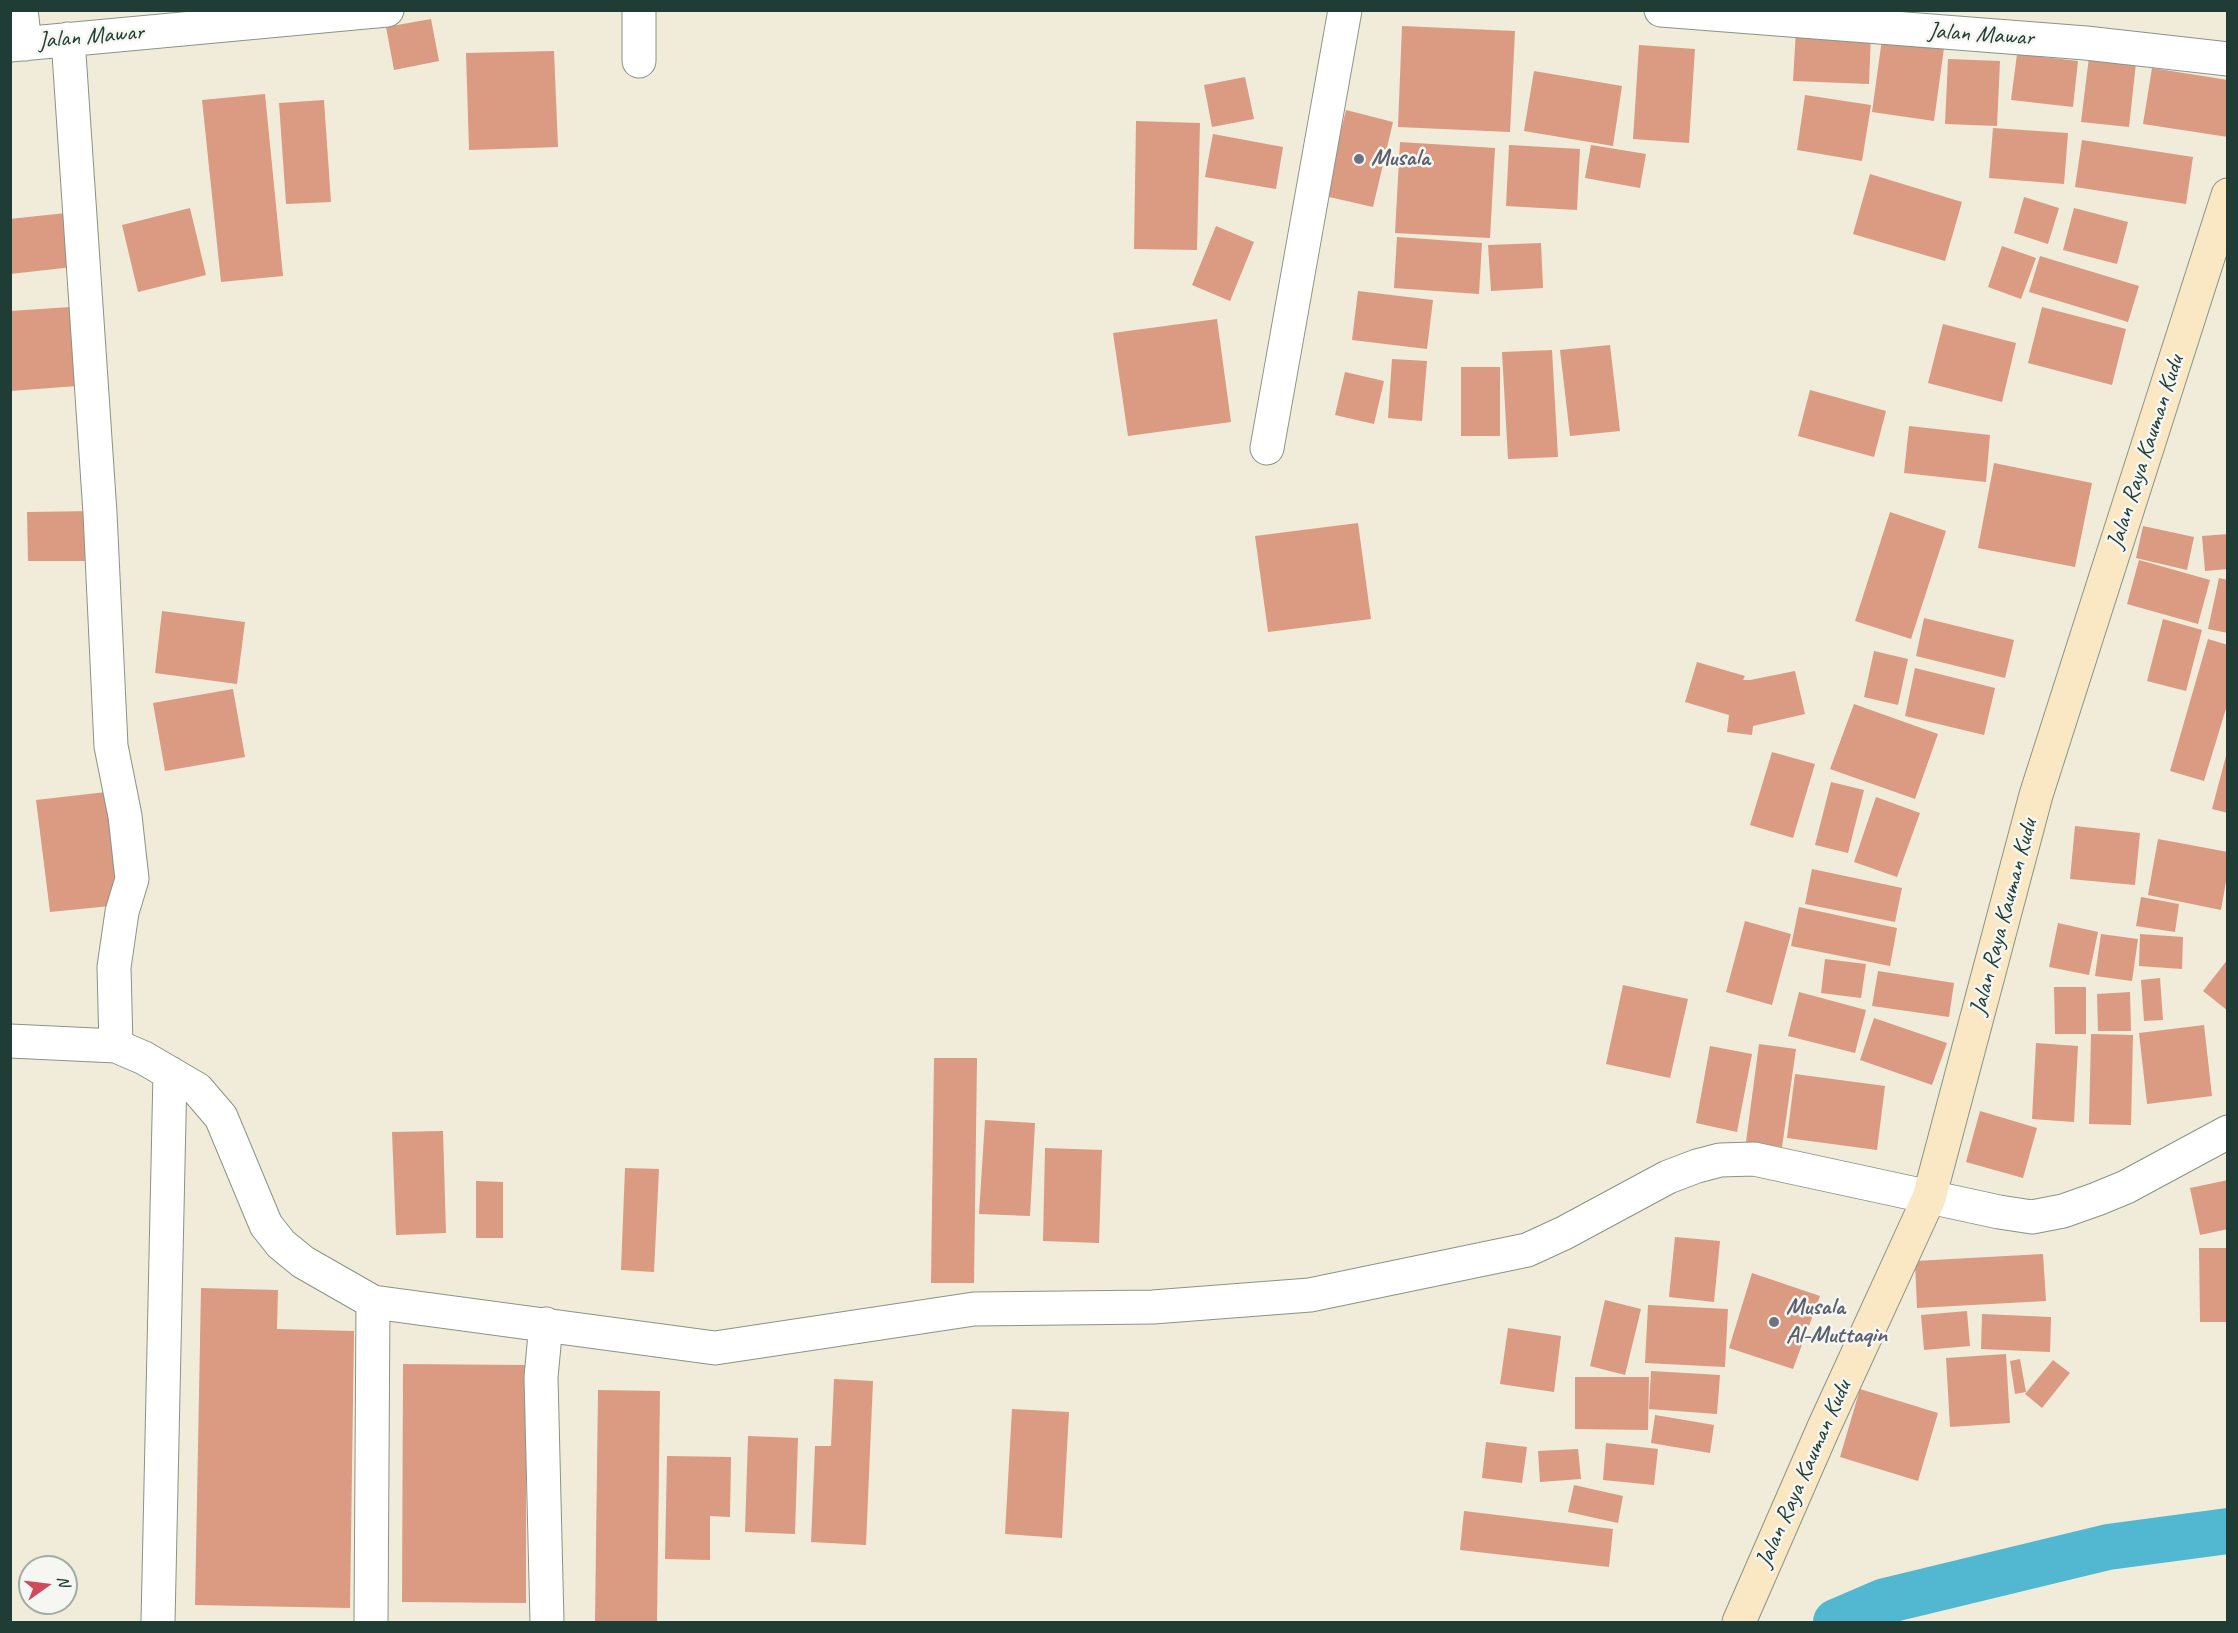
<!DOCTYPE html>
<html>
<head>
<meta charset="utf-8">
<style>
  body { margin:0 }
  #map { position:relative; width:2238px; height:1633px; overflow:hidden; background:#f0ecd9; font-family:Caveat,sans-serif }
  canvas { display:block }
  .frame { position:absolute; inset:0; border:12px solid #1f3d34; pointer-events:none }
  .north { position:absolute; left:18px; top:1555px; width:60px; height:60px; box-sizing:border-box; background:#f6f6f2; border:2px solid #a0aca6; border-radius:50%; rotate:76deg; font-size:16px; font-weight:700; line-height:24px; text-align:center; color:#1f3d34 }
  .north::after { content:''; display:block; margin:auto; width:21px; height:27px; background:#d1495b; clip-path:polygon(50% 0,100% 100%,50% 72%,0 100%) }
</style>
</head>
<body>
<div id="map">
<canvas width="2238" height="1633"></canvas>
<div class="frame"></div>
<div class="north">N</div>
</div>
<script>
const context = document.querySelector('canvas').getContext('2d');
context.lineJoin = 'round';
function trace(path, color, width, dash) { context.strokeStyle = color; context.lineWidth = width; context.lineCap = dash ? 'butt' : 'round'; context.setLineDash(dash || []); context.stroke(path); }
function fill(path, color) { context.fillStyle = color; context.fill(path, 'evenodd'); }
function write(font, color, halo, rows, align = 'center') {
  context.font = font + ' Caveat,sans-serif'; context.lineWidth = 5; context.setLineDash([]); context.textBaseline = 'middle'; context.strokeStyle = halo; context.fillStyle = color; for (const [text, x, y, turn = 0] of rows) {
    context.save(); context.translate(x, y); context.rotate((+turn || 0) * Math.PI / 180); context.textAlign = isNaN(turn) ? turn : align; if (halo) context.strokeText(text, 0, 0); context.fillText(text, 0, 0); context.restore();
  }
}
trace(new Path2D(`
  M1836,1622L1885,1601L2108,1547L2228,1531`), '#52b7d1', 46);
fill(new Path2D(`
  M431,19L439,61L394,70L386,27Z
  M1402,26L1515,31L1510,132L1398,127Z
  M1796,30L1871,34L1869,84L1793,81Z
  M1882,39L1944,48L1934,121L1872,112Z
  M1639,45L1695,49L1689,143L1633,139Z
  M554,51L558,147L469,150L466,53Z
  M2017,54L2078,61L2073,107L2011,100Z
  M2089,57L2136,63L2129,127L2081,122Z
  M1948,59L2000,61L1997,126L1945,124Z
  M2152,68L2228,80V137L2143,124Z
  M1534,71L1622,86L1613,146L1524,131Z
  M1245,77L1254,119L1212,127L1204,85Z
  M265,94L283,276L221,282L202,100Z
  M1805,95L1871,105L1862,161L1797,150Z
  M324,100L331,202L286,204L279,103Z
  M1346,110L1393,122L1373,207L1325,196Z
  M1136,121L1200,123L1197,250L1134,249Z
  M1993,128L2068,133L2064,184L1989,178Z
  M1213,134L1283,147L1276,189L1205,177Z
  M2082,140L2193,157L2186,204L2075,187Z
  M1400,142L1495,148L1490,238L1395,233Z
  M1509,145L1580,149L1577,210L1506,206Z
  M1591,145L1646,154L1640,188L1585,178Z
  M1870,174L1962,202L1945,261L1853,234Z
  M2024,197L2059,208L2048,244L2014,233Z
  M190,208L206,275L138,292L122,225Z
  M2074,208L2128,222L2117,264L2063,250Z
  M75,212L82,266L10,274V219Z
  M1216,226L1254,242L1230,301L1192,285Z
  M1397,237L1482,243L1479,294L1394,288Z
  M1541,243L1543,288L1491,291L1488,245Z
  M2002,246L2036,258L2021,299L1988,287Z
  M2040,256L2139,286L2128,322L2029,292Z
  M1358,291L1433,300L1427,349L1352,340Z
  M70,307L77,386L10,391V311Z
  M2042,307L2126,329L2112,385L2028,363Z
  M1217,319L1231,422L1128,436L1113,333Z
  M1943,324L2016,343L2002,402L1928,383Z
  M1610,345L1620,431L1570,436L1560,350Z
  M1552,350L1558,457L1508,459L1502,352Z
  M1392,359L1427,361L1422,421L1388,418Z
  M1461,367H1500V436H1461Z
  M1345,372L1384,381L1374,424L1335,415Z
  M1810,390L1886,411L1874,457L1798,436Z
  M1909,426L1990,435L1986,482L1904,473Z
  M1994,463L2092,483L2075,567L1978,548Z
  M97,511V561H28L27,512Z
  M1890,512L1946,531L1911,639L1855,621Z
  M1358,523L1371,619L1268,632L1255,536Z
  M2143,526L2194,537L2187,570L2136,558Z
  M2228,534V569L2205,571L2202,536Z
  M2139,560L2210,580L2198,624L2127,604Z
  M2219,578L2228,580V633L2208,629Z
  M162,611L245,622L237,684L155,673Z
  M1924,618L2014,640L2005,678L1916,656Z
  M2163,619L2202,630L2186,691L2147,681Z
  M2208,639L2228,645V702L2204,781L2170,771Z
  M1874,651L1908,659L1898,705L1864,697Z
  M1697,662L1745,676L1743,680H1750L1795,671L1805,714L1753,726L1752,735L1727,732L1729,715L1685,702Z
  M1915,668L1995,688L1984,735L1905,716Z
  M233,689L245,757L165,771L153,703Z
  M1854,704L1938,734L1915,799L1830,769Z
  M1772,752L1815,764L1793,838L1750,825Z
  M2227,752H2228V813L2212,809Z
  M1831,782L1864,790L1848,853L1815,845Z
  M106,792L120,905L50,912L36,800Z
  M1876,797L1920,813L1897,877L1854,862Z
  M2075,826L2140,833L2135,885L2070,879Z
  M2158,839L2228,852V870L2221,910L2148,895Z
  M1812,869L1902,888L1895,922L1805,904Z
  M2141,897L2179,904L2175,932L2136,926Z
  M1799,907L1897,928L1890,966L1791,946Z
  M1745,921L1791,934L1772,1005L1726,992Z
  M2058,923L2098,932L2089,975L2049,967Z
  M2101,934L2138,939L2132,981L2095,976Z
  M2140,934L2183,937L2182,969L2139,966Z
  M1825,959L1866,964L1861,998L1821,993Z
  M2228,959V1011L2203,991Z
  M1878,971L1954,983L1949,1017L1872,1006Z
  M2160,978L2163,1020L2144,1021L2141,980Z
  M1623,985L1688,999L1670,1078L1606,1064Z
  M2054,987H2086V1034H2055Z
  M1799,992L1866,1010L1855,1053L1788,1036Z
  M2130,992L2131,1031H2098L2097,994Z
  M1874,1018L1947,1043L1932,1085L1860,1060Z
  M2204,1025L2212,1096L2147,1104L2139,1033Z
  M2091,1034L2133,1035L2131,1125L2089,1124Z
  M2036,1043L2078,1046L2074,1122L2032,1119Z
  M1759,1044L1796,1049L1782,1147L1746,1142Z
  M1710,1046L1752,1054L1737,1132L1696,1123Z
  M934,1058H977L974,1283H931Z
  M1795,1074L1885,1086L1877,1150L1787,1138Z
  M1980,1111L2037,1128L2023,1178L1966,1162Z
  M985,1120L1035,1123L1030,1216L979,1214Z
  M443,1131L446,1233L396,1235L392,1132Z
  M1045,1148L1102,1150L1099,1243L1043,1241Z
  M625,1168L659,1169L654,1272L621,1270Z
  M2228,1180V1229L2200,1235L2190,1188Z
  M476,1181L503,1182V1238H476Z
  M1675,1237L1720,1241L1714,1302L1669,1297Z
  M2199,1248H2228V1322H2200Z
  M2043,1254L2046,1301L1917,1308L1915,1261Z
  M1752,1273L1820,1296L1793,1369L1729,1348Z
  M201,1288L278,1290L277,1329L354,1331L350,1608L195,1605Z
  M1605,1300L1641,1309L1625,1375L1590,1366Z
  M1648,1305L1728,1309L1725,1367L1645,1363Z
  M1967,1311L1970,1346L1924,1350L1921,1315Z
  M1982,1314L2051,1317L2050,1352L1981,1349Z
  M1508,1328L1561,1336L1554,1392L1500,1384Z
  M2006,1354L2010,1423L1950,1427L1946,1358Z
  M2020,1359L2026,1392L2015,1394L2010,1361Z
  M2053,1360L2070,1373L2042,1408L2025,1394Z
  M403,1364L526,1365V1603L402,1602Z
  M1651,1371L1720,1375L1717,1414L1649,1409Z
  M1575,1377H1649L1648,1430L1575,1429Z
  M834,1379L873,1381L866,1545L811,1542L815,1446H831Z
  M1860,1389L1938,1413L1918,1481L1840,1457Z
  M598,1390L660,1391L657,1622H595Z
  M1012,1409L1069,1412L1062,1538L1005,1534Z
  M1655,1415L1714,1425L1710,1453L1651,1443Z
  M748,1436L798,1438L795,1534L745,1532Z
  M1486,1442L1527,1447L1522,1483L1482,1478Z
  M1606,1443L1658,1449L1654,1485L1603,1480Z
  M1578,1449L1581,1479L1540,1482L1538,1451Z
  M667,1456L731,1457L730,1517L710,1516V1560L665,1559Z
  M1574,1485L1623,1496L1618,1523L1568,1512Z
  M1464,1511L1613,1529L1609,1567L1460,1550Z`), '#db9a82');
const street = new Path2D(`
  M21,10L25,44
  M639,10V61
  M1661,10L2086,43L2228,59
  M68,39L100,513L111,746L125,816L132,879L122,912L114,967L116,1046
  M10,45L387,10
  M1267,448L1345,10
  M10,1041L116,1046L144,1058L197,1089L221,1117L266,1225L281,1244L303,1262L373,1302L715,1348L974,1309L1153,1307L1310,1295L1527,1250L1564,1233L1668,1177L1697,1166L1720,1160L1754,1159L1999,1212L2032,1217L2063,1211L2097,1199L2126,1187L2228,1132
  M546,1324L541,1377L547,1622
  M158,1622L170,1073
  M371,1622L373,1302`);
const secondary = new Path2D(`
  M1739,1622L1824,1427L1929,1198L2036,795L2228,195`);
trace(street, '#889486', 35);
trace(secondary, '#889486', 35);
trace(street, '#fff', 33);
trace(secondary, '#fae7c3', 33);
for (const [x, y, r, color] of [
  [1359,159,6,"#6b7280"],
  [1774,1322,6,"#6b7280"]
]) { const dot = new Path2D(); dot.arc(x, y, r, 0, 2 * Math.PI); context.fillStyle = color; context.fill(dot); trace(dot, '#f6f6f2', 2); }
write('24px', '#1f3d34', '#f6f6f2', [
  ["Jalan Mawar",1981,35,4],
  ["Jalan Mawar",91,37,-5],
  ["Jalan Raya Kauman Kudu",2146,452,-72],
  ["Jalan Raya Kauman Kudu",2004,917,-75],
  ["Jalan Raya Kauman Kudu",1804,1474,-66]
]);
write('bold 24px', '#5b616d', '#f6f6f2', [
  ["Musala",1371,159],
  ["Musala",1786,1308],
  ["Al-Muttaqin",1786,1336]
], 'left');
</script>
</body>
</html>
